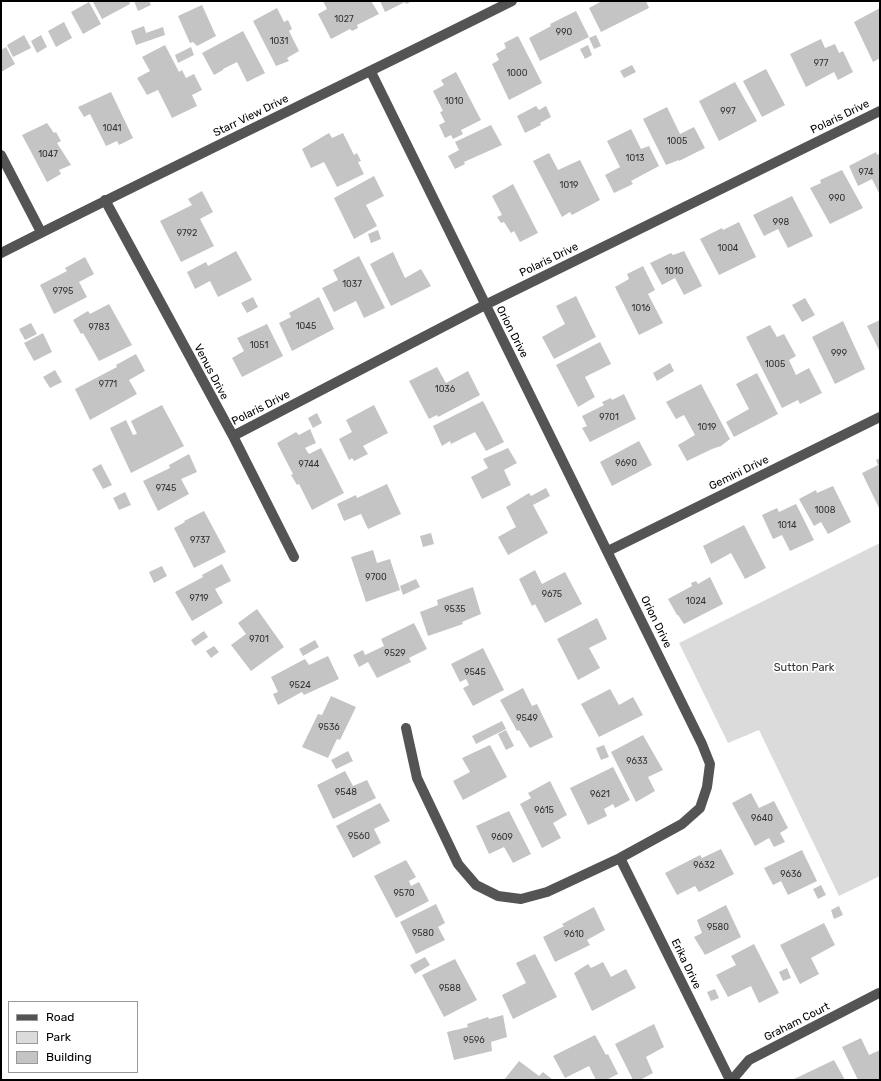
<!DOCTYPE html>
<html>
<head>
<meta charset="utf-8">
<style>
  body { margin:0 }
  #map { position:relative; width:881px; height:1081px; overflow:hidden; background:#fff; font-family:Rubik,sans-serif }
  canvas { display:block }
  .frame { position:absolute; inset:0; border:2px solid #000; pointer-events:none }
  .legend { position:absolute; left:8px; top:1001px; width:130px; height:72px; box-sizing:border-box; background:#fff; border:1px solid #999; margin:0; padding:5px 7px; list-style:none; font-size:12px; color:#000 }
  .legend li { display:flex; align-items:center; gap:8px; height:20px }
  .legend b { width:20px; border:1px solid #999 }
</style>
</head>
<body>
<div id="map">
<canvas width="881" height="1081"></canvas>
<div class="frame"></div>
<ul class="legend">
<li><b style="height:5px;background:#545454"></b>Road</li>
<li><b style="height:11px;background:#dbdbdb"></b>Park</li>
<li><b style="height:11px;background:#c4c4c4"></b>Building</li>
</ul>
</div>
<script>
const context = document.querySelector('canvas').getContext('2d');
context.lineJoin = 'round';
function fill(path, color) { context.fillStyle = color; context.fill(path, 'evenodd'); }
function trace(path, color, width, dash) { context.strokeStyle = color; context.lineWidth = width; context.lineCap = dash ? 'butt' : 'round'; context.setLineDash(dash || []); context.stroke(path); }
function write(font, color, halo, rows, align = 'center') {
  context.font = font + ' Rubik,sans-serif'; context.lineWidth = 3.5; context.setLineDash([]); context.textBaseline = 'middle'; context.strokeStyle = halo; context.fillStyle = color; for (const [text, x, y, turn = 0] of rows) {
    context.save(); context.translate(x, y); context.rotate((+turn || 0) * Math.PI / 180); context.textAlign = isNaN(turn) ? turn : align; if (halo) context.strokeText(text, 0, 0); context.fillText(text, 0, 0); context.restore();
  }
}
fill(new Path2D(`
  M880,543V876L839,896L759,730L728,743L679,643Z`), '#dbdbdb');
fill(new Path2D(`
  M95,1H129L130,4L102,19L93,2Z
  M134,1H149L151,5L138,11Z
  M323,1H371L379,14L357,25L358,28L352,31L350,29L331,39L318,14L327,9Z
  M380,1H412L406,4L405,2L385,12Z
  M602,1H646L649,8L601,32L589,8Z
  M89,2L101,24L83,34L71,12Z
  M202,5L216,36L197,46L193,42L190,43L178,16Z
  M277,8L284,22L288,20L292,29L289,31L299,51L287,58L289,61L276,66L253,21Z
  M880,8V58L873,62L854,22Z
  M576,11L589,37L540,61L529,38L551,26L550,24Z
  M64,22L72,38L56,47L48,31Z
  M144,26L146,33L163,27L165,35L136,45L131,31Z
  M243,31L265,73L247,82L237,62L223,69V70L214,75L202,53Z
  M24,35L31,48L13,57L7,45Z
  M41,35L47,47L37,53L31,41Z
  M596,35L601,46L594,49L589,38Z
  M518,36L542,83L509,100L492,64L499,60L496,54L506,48L504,43Z
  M821,39L825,48L835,44L839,53L843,51L853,72L838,80L834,72L806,87L790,54Z
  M165,45L179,72L182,70L186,78L194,74L202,90L192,95L197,106L172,118L158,90L147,95L137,78L150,71L142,57Z
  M588,45L592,55L585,59L580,49Z
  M6,47L15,64L1,72V50Z
  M191,47L194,55L178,63L175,55Z
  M632,65L636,72L624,78L620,71Z
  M766,69L785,105L762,117L743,81Z
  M456,72L481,120L461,130L463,134L453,139L451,135L445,138L439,125L445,122L440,112L443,111L433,91L444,85L441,80Z
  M735,82L757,121L719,141L699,101Z
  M111,92L133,138L119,145L117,141L106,146L90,114L84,117L78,107Z
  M536,106L539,110L546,106L551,117L540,123L541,125L525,133L517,116Z
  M667,107L680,134L694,127L705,148L679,161V160L666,165L643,119Z
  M47,123L54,133L56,132L61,141L57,143L71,165L59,170L61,174L47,182L22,135Z
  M491,125L502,145L464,162L465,164L455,169L448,156L459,150L455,142Z
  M631,129L641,149L649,146L659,166L631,181L633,184L614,193L605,175L620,167L607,141Z
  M329,133L332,138L343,133L354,155L357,153L361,161L358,162L364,174L337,187L324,162L311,168L302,149Z
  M876,152L877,155L880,153V195L872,179L858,186L849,166Z
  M549,153L558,170L580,160L600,200L572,215L570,212L562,217L533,161Z
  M842,170L863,208L830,224L810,188L821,183L820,180Z
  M374,176L384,196L366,205L377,226L354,239L334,198Z
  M513,184L538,233L520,242L514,231L511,233L504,222L501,223L497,217L502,215L492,196Z
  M202,191L213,212L200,219L214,246L181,262L160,221L192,205L188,199Z
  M792,196L813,236L788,248L778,229L764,236L753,215Z
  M739,222L756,257L719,275L700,239L722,228L723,230Z
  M378,230L381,239L371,243L368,234Z
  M236,251L252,280L218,297L210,281L195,289L187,272L206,262L208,266Z
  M684,251L702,286L684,295L675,278L662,285L650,263L671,253L673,255Z
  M393,252L405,278L421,269L431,286L391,306L370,264Z
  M359,256L385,308L364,318L356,301L334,312L322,288L338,280L333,270Z
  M85,257L94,274L79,282L87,297L54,314L40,285L67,271L65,268Z
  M643,266L655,290L648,294L663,323L639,335L615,287L629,279L627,274Z
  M576,296L596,337L554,359L542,337L565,324L556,306Z
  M253,297L258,307L247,313L241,303Z
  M319,297L334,329L292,351L279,323L291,317L289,313Z
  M805,298L815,315L802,322L792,305Z
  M109,304L132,345L99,361L83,333L81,334L73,320L88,311L90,314Z
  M880,320V352L867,326Z
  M843,321L865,369L835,384L812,337Z
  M31,323L37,334L25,340L19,329Z
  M267,324L283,356L242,377L232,358L244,351L237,338Z
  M770,325L777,337L784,334L796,356L789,360L796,375L809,368L822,393L800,404L798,400L782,408L746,337Z
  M43,333L52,352L34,361L24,343Z
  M600,342L611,364L585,377L595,397L578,407L556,365Z
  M136,354L145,371L129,380L137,394L90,420L75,389L117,367L116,365Z
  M670,363L674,371L657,381L653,373Z
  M437,367L446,383L468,371L480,395L438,417L437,415L429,419L409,381Z
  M55,370L62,382L50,388L43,377Z
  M757,373L778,414L734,437L726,422L749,409L736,384Z
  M701,384L730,439L721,446L712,449L687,461L678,445L695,435L684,415L676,419L666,402Z
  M624,394L636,419L590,442L582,428L587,426L582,416L604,405L602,402L611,398L612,400Z
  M483,401L504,442L486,451L475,432L451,444L450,441L442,446L433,426Z
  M162,405L184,446L131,473L110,428L126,420L133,435L137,434L131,421Z
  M374,405L388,433L363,446L368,454L354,461L352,458L349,460L339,439L352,432L346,420Z
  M317,413L322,423L313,428L308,418Z
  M310,429L316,443L305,448L309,454L321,448L344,493L312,510L299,484L297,485L291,475L293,474L277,443L296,432L299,435Z
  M639,441L652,465L612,486L600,462Z
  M508,448L517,463L504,470L511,485L482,499L471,477L488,468L483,459Z
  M189,454L197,472L181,479L189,494L158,511L143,481L170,468L169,465Z
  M880,458V510L862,473L878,465L876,460Z
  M101,464L112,485L103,489L92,469Z
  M387,484L401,514L368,529L361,514L344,521L337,504L356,495L357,498Z
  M833,486L851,522L828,534L821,522L814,526L799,499L816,490L817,493Z
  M546,488L550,496L533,505L548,533L508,555L498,537L516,527L506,507L529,493L531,496Z
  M125,492L131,505L119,510L113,498Z
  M796,504L814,540L790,551L782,535L773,539L762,515L777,508L779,512Z
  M204,511L226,552L194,568L174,528L185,522L184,521Z
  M744,525L766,568L745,579L731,553L711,564L703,546Z
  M431,533L434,544L423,547L420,536Z
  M373,550L377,563L390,559L400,590L366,602L351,557Z
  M222,564L231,581L215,589L223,603L192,621L175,592L203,577L202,575Z
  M162,566L167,576L154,583L149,572Z
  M535,570L542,584L565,572L582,604L545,623L535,604L532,606L519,579Z
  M710,577L723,604L684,624L678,615H677L668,599L692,586L691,583L696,581L698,584Z
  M416,579L420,587L403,595L400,586Z
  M473,587L481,614L462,622L463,624L428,636L420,612L438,605L437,600Z
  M257,609L284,647L251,671L231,645L246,634L238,623Z
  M597,618L607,639L589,648L600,668L578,680L557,639Z
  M414,623L427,649L409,658L411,662L377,678L368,662L359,667L353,655L363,650L365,655L384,646L381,639Z
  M204,631L208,637L195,646L191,640Z
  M315,640L319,647L303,656L299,649Z
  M214,646L219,652L211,658L206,651Z
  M483,648L504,690L473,706L463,688L469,685L466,679L460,682L451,664Z
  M328,656L339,679L304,695L302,692L278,705L273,694L278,692L271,677L305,659L309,665Z
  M523,688L532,706L537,704L553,737L530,748L519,730L517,731L500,700Z
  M610,689L619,705L633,697L643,715L599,737L581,704Z
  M331,696L356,707L340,740L337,739L328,758L302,747L318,714L322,715Z
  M502,721L506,729L476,744L472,736Z
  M506,730L514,746L506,750L498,734Z
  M643,735L663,770L648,777L655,791L636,802L611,752Z
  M490,745L507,777L463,800L453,781L470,772L462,758Z
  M604,745L609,757L601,760L596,748Z
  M348,751L353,761L336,769L331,760Z
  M613,767L630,800L615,808L613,804L604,809L607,816L588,825L570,788Z
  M345,771L353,786L367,780L376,798L333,819L317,785Z
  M550,781L567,815L553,823L561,838L542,848L520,804L531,798L528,793Z
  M751,793L759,808L774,801L788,828L780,833L785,842L774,847L769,838L755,846L732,803Z
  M380,803L390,821L374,829L381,843L353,858L336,826Z
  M509,811L531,854L513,863L504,847L489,854L476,826Z
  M721,849L734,874L699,892L695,886L677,895L665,873L700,855L702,858Z
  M802,850L817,881L788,895L781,881L773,885L764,868Z
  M406,860L416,877L409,881L411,886L419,882L429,901L396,918L374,876Z
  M821,885L826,895L818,899L813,889Z
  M436,904L445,923L438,927L445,940L416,954L400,922Z
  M726,905L741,937L705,955L694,937L702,933L697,920Z
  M839,906L843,915L834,919L831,910Z
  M594,907L605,930L587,940L590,945L555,962L543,937L564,926L562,924Z
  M824,923L835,945L811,958L819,974L800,984L780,945Z
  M754,944L779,993L759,1003L751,986L728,997L716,975L736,965L731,956Z
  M535,954L557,997L513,1019L502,995L526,983L516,963Z
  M425,957L430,965L415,974L410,965Z
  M455,959L477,1000L444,1017L422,975Z
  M603,962L611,977L626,969L636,988L592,1011L574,973L588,964L591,968Z
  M787,968L791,978L783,981L779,972Z
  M715,989L719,998L711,1001L707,992Z
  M503,1015L507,1037L491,1042L492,1051L454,1060L447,1032L468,1027L467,1024L488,1017L489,1019Z
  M654,1024L664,1047L646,1057L653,1073L640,1080H633L615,1044Z
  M595,1035L606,1055L608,1054L618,1074L606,1080H596L589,1066L565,1078L553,1056Z
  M861,1038L869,1055L880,1050V1080H858L842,1047Z
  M834,1060L845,1080H792Z
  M519,1061L539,1076L543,1072L553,1080H504Z`), '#c4c4c4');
trace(new Path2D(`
  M371,72C481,296 593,519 702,744L710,764L707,787L700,808L682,824L620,858L547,892L521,899L498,896L476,885L458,864L417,778L406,728
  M1,155L41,232
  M105,200L233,436L294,557
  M1,253C170,167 342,86 512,1
  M233,436L485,305L880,111
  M608,551L880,417
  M620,858L730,1080
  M732,1080L749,1060L879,993`), '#545454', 10);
write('9px', '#313131', null, [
  ["1027",344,19],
  ["990",564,32],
  ["1031",279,41],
  ["977",821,63],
  ["1000",517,73],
  ["1010",454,101],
  ["997",728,111],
  ["1041",112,128],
  ["1005",677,141],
  ["1047",48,154],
  ["1013",635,158],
  ["974",866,172],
  ["1019",569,185],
  ["990",837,198],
  ["998",781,222],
  ["9792",187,233],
  ["1004",728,248],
  ["1010",674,271],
  ["1037",352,284],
  ["9795",63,291],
  ["1016",641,308],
  ["1045",306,326],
  ["9783",99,327],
  ["1051",259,345],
  ["999",839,353],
  ["1005",775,364],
  ["9771",108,384],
  ["1036",445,389],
  ["9701",609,417],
  ["1019",707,427],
  ["9690",626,463],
  ["9744",309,464],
  ["9745",166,488],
  ["1008",825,510],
  ["1014",787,525],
  ["9737",200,540],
  ["9700",376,577],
  ["9675",552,594],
  ["9719",199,598],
  ["1024",696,601],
  ["9535",455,609],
  ["9701",259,639],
  ["9529",395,653],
  ["9545",475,672],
  ["9524",300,685],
  ["9549",527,718],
  ["9536",329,727],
  ["9633",637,761],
  ["9548",346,792],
  ["9621",600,794],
  ["9615",544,810],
  ["9640",762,818],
  ["9560",359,836],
  ["9609",502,837],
  ["9632",704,865],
  ["9636",791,874],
  ["9570",404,893],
  ["9580",718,927],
  ["9580",423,933],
  ["9610",574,934],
  ["9588",450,988],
  ["9596",474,1040]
]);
write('11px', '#000', '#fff', [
  ["Starr View Drive",251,116,-26],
  ["Polaris Drive",840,117,-26],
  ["Polaris Drive",549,260,-26],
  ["Orion Drive",512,332,63],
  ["Venus Drive",211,372,62],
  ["Polaris Drive",261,408,-27],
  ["Gemini Drive",739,473,-26],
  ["Orion Drive",656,622,64],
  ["Erika Drive",686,964,64],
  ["Graham Court",797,1022,-27]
]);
write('11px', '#323232', '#fff', [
  ["Sutton Park",804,668]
]);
</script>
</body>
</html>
